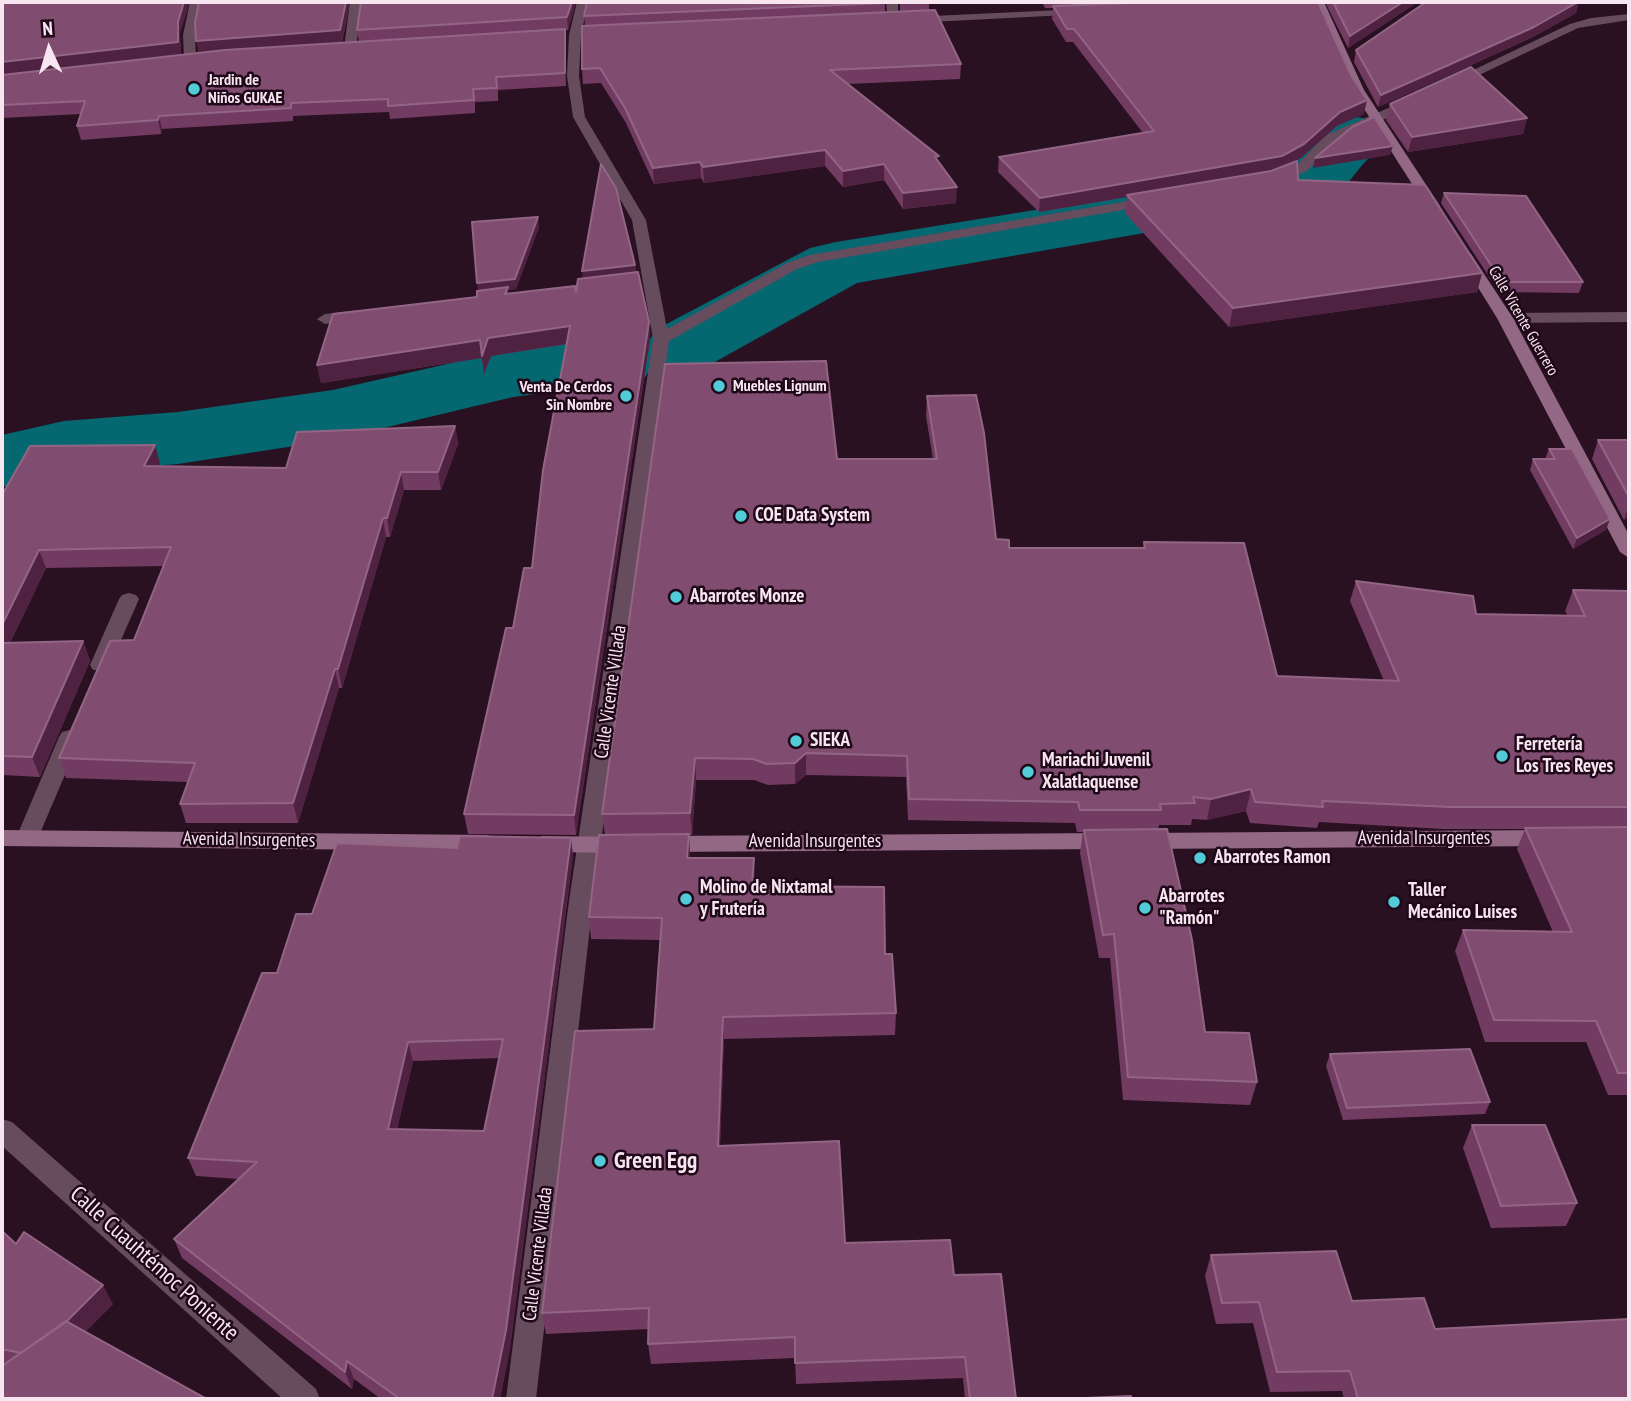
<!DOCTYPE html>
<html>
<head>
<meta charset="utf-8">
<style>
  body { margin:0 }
  #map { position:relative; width:1631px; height:1401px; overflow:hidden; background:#291122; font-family:"PT Sans Narrow",sans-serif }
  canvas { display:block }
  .frame { position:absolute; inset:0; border:4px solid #f7e5f0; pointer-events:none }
  .north { position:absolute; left:14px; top:14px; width:70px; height:70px; -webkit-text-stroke:5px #1f0818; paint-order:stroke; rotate:356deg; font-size:19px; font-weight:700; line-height:28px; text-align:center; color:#f7e5f0 }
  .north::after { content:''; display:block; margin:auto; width:24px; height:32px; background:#f7e5f0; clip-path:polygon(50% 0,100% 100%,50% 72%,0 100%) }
</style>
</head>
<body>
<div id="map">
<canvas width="1631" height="1401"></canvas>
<div class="frame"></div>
<div class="north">N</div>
</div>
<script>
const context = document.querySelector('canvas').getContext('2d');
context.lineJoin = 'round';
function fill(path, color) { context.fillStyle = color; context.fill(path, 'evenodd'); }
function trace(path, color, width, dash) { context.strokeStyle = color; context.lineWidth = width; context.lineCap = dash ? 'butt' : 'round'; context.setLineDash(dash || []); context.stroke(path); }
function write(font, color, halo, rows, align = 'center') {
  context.font = font + ' "PT Sans Narrow",sans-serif'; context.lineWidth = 5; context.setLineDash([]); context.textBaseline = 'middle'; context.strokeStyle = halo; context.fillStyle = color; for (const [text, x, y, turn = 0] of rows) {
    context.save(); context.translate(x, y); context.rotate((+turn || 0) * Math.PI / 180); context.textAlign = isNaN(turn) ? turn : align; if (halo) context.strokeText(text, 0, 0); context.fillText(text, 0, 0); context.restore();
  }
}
fill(new Path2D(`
  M1358,117L1381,122L1390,136C1383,146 1376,151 1367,160C1353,174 1345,191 1328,201L857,283L713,363L685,370L656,361L645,377L617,384L513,397L333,440L178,464L64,473L2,487V435L64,421L178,412L333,390L513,349L617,336L646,345L657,329L810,248L836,242L1284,170L1327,127Z`), '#056871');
fill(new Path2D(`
  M886,2H898V23L888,21Z`), '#674c5e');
fill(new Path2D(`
  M190,2H202L195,35L196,58L190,62L184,58L183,35Z
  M350,2H362L356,48L350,52L344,48Z
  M577,2H588L581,35L579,76L585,117L646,220L667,329L787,263L810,255L1152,197L1159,201L1152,205L818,262L797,269L669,341L593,901L536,1399H506L569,901L653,339L632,220L573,117L567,76L569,35Z
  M1082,9L1086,10V14L911,23L905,20L911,17Z
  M1629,14V20L1578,28L1456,86L1452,87L1446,83L1570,24L1591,18Z
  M1414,97L1420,101L1418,104L1336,141L1307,171L1273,184L1266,180L1297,165L1326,135Z
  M359,310L367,315L365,318L325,324L317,319L325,314Z
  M1629,312V322L1505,323L1497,318L1505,313Z
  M129,593L136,595L139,599L110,665L107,670H93L90,665L119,599L122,595Z
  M70,730L78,732L81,737L38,838L35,844L27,846L19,844L16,838L59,737L62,732Z
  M2,1119L12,1122L316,1389L320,1399H283L2,1146Z`), '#674c5e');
fill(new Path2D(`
  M1313,2H1324L1364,90L1440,206L1438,209H1428L1352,90Z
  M1466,253L1471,254L1513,318L1629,535V558L1620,552L1497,318L1459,257Z
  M2,830L486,835L494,837L497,843L494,849L486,851L2,846Z
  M1550,830L1558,832L1561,838L1558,844L1550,846L1141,849L1133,847L1130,841L1133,835L1141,833Z
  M1109,833L1117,835L1120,841L1117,847L1109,849L662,852L654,850L651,844L654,838L662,836Z
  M543,836L626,837L634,839L637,845L634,851L626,853L543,852L535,850L532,844L535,838Z`), '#936884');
fill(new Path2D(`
  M2,2L180,34L181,55L198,53L199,2H350L342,43L359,42L357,30L361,2H576L568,30H565L566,42V86L498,90V101L475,102V113L390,119L389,112L293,116V121L162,129L161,134L81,140L77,126L81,114L2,118Z
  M885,2V13L900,12V2H929V11L961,64L960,79L848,84L938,161L956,203L903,209L884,180L843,187L825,166L704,183L701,178L654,184L626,123L601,83L583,84L582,69L585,26L584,16Z
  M1042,2H1318L1364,114L1337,126L1301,158L1292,163L1298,180L1482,273L1477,292L1229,327L1125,213L1127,197L1039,212L998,172L999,157L1143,133L1073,42H1066L1052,19L1053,8H1045Z
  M1325,2H1418L1348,48Z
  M1579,2L1576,13L1531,38L1378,107L1354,62L1356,50Z
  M1390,104L1527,118L1523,134L1408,152L1386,120Z
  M1444,193L1583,282L1579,293L1499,292L1441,203Z
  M539,227L516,289L508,290L509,294L576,292L583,279L635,265L636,272L649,322L650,339L576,835L468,834L464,814L513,628L532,568L567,344L491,356L484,374L482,358L321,383L317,365L477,297L478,291Z
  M927,396L996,539L1009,548H1143L1144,542L1277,676L1384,681L1350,601L1356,581L1476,614L1568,616L1565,611L1573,590L1629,591V1095H1608L1586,1042H1485L1455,951L1463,930L1553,932L1517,849L1525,829H1443L1319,822L1317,828L1250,823L1246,811L1207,820L1192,819L1191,825H1159L1158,829L1205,1032L1257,1082L1250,1105L1123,1100L1110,958H1099L1080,853L1083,832H1077L1075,823L908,820L906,777L806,775L795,784L768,785L754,780H696L692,835H689L690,858H754V886L885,954L896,1013L895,1035L724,1039L720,1146L845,1243L954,1275L1016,1399H965L963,1378L796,1384L795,1358L651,1364L648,1344L649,1329L546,1334L542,1313L654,1029L660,940L591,939L589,917L605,835L602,814L837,459H933L926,416Z
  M455,426L458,444L441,490H404L390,537H386L342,688H339L298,823H186L180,804L188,782L66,778L59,758L134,640L164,566L46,568L10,643L83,641L90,661L40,777L2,775V495L160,463L158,467L286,468Z
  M1598,440H1629V517L1624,520L1592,459Z
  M1549,449L1606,530L1573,549L1530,470L1533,459H1545Z
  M571,838L573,856L510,1348L500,1399H381L354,1379L352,1389L182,1258L174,1239L239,1179L196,1176L188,1158L277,973L312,914L457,848ZM499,1058L484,1131L397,1129L413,1061Z
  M1330,1054L1490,1102L1485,1114L1343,1120L1326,1066Z
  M1472,1125L1577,1203L1566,1226L1491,1228L1463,1148Z
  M2,1231L16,1244L113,1304L85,1332L2,1399Z
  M1211,1255L1435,1329L1629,1399H1344L1342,1391L1270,1392L1253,1323L1216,1324L1205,1276Z`), '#723b62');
fill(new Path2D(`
  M184,2H190L180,34L181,55L2,75V62L178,22Z
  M346,2H350L342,43L199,53L196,41Z
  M572,2H576L568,30L567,17Z
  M1403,2H1418L1348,48L1350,36Z
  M1579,2L1576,13L1531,38L1378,107L1381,95Z
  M565,29L566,42V86L565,73Z
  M1367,100L1364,114L1337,126L1301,158L1279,170L1127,195V197L1039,212L1040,198Z
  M159,116L162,129L161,134L158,120Z
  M1527,118L1523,134L1408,152L1412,137Z
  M1393,146L1390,155L1313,168L1315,158Z
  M825,150V166L704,183L703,167Z
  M700,162L701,178L654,184L653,168Z
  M884,164V180L843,187V171Z
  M957,187L956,203L903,209V193Z
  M538,217L539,227L516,289L508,290L510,305L478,293L477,283Z
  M635,265L636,275L583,281L582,271Z
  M1482,273L1477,292L1229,327L1233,308Z
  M649,322L650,339L576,835L574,815Z
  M570,326L572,343L491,356L484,374L482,358L321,383L317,365Z
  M455,426L458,444L441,490L438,472Z
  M155,445L160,463L149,485L144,466Z
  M401,472L404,490L390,537L387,518Z
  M1629,505V517L1624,520Z
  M383,518L386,537L342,688L338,669Z
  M1610,519L1606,530L1573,549L1577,538Z
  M39,550L46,568L2,659V625Z
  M83,641L90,661L40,777L32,757Z
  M335,669L339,688L298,823L293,803Z
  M806,753V775L795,784V763Z
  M695,758L696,780L692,835L690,813Z
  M1251,789L1246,811L1207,820L1211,799Z
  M689,834L690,856L688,880L687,858Z
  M571,838L573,856L510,1348L500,1399H492Z
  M754,858L755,880L753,908L752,886Z
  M723,1017L724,1039L719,1167L718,1146Z
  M408,1042L413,1061L393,1147L388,1129Z
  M103,1285L113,1304L44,1374L32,1355Z
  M347,1361L354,1379L352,1389L345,1372Z`), '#4f2242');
const building = new Path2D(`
  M2,2H184L178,22V42L2,62Z
  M199,2H346L340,30L196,41L195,23Z
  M361,2H572L567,17L357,30Z
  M587,2H885V3L584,16Z
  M1158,2H1318L1352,77L1367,100L1340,112L1304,144L1282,156L1040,198L999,157L1154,131L1074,29H1067L1053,6Z
  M1333,2H1403L1350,36Z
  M1426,2H1542H1541H1578L1534,27L1381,95L1356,50Z
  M935,10L961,64L830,70L939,156L935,157L957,187L903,193L884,164L843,171L825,150L703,167L700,162L653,168L625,108L600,68L582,69V26Z
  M565,29V73L496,77L497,88L473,89L474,100L388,106V99L291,103V108L159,116L158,120L77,126L85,101L2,105V75L225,50Z
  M1471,67L1527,118L1412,137L1390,104Z
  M1374,117L1393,146L1315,158L1352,127Z
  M1297,161L1298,180L1425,185L1482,273L1233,308L1127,195L1271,171Z
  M601,164L616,188L635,265L582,271Z
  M1444,193L1526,196L1583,282H1502Z
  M538,217L515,279L477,283L472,222Z
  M638,272L649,322L574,815L464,814L506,628H513L524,568H532L543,470L570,326L488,338L482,356L480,340L317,365L333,314L477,297V291L508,287L505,294L575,286L576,292L578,279Z
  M826,361L837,459H937L927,396L976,395L984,433L996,539L1009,540V548H1145L1144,542L1244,543L1277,676L1399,681L1356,581L1473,596L1476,614L1585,616L1573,590L1629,591V807H1450L1322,801L1323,807L1255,802L1251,789L1211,799L1193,797L1195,803L1160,804L1161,810H1080L1078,802L909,799L907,756L806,753L795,763L767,764L753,759L695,758L690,813L602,814L665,364Z
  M455,426L438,472H401L387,518H383L338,669H335L293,803L180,804L195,763L59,758L110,641L134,640L171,547L39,550L2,625V495L30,446L155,445L144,466L286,468L297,432Z
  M1598,440H1629V497Z
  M1549,449H1572L1610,519L1577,538L1533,459H1555Z
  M83,641L32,757L2,756V643Z
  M1629,827V1073H1618L1596,1021L1494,1020L1463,930L1572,932L1525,828Z
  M1167,829L1192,940L1205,1032L1249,1033L1257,1082L1128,1077L1114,934L1103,935L1084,830Z
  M689,834L687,858H754L752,886L884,887L885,954H892L896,1013L723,1017L718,1146L839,1141L845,1243L950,1240L954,1275L1001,1274L1016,1399H970L965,1357L795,1363V1337L648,1344L649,1308L542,1313L575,1031L654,1029L662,918L589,917L599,835Z
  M460,836L571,838L506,1330L492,1399H400L347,1361L345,1372L174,1239L257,1162L188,1158L262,973H277L296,914H312L337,843L457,848ZM503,1039L484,1131L388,1129L408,1042Z
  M1470,1049L1490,1102L1347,1108L1330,1054Z
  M1472,1125H1545L1577,1203L1501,1206Z
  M2,1231L16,1244L24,1232L103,1285L66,1322L21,1353L2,1349Z
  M1336,1251L1352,1301L1424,1298L1435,1329L1629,1319V1399H1358L1350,1371L1277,1372L1259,1302L1222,1303L1211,1255Z
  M66,1321L207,1399H2V1366Z
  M1131,1396V1399H1062Z`);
fill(building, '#804d71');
trace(building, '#936585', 2);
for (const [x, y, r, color] of [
  [194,89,7,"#52cbd9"],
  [719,386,7,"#52cbd9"],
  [626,396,7,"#52cbd9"],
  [741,516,7,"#52cbd9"],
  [676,597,7,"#52cbd9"],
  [796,741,7,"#52cbd9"],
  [1502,756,7,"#52cbd9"],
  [1028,772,7,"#52cbd9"],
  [1200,858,7,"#52cbd9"],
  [686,899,7,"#52cbd9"],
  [1394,902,7,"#52cbd9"],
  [1145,908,7,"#52cbd9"],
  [600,1161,7,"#52cbd9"]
]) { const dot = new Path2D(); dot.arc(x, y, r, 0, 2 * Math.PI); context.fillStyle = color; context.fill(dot); trace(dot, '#1f0818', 2.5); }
write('bold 16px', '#f7e5f0', '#1f0818', [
  ["Jardin de",208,80],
  ["Niños GUKAE",208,98],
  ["Muebles Lignum",733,386],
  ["Venta De Cerdos",612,387,"right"],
  ["Sin Nombre",612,405,"right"]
], 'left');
write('16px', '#f7e5f0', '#1f0818', [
  ["Calle Vicente Guerrero",1523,321,60]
]);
write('bold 19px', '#f7e5f0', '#1f0818', [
  ["COE Data System",755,516],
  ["Abarrotes Monze",690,597],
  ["SIEKA",810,741],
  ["Ferretería",1516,745],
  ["Los Tres Reyes",1516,767],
  ["Mariachi Juvenil",1042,761],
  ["Xalatlaquense",1042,783],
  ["Abarrotes Ramon",1214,858],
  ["Molino de Nixtamal",700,888],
  ["y Frutería",700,910],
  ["Taller",1408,891],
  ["Mecánico Luises",1408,913],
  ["Abarrotes",1159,897],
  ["\"Ramón\"",1159,919]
], 'left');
write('19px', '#f7e5f0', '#1f0818', [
  ["Calle Vicente Villada",611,692,-82],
  ["Avenida Insurgentes",1424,839],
  ["Avenida Insurgentes",249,840,1],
  ["Avenida Insurgentes",815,842],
  ["Calle Vicente Villada",538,1254,-83]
]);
write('bold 23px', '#f7e5f0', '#1f0818', [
  ["Green Egg",614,1161]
], 'left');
write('23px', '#f7e5f0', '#1f0818', [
  ["Calle Cuauhtémoc Poniente",154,1264,42]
]);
</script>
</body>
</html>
